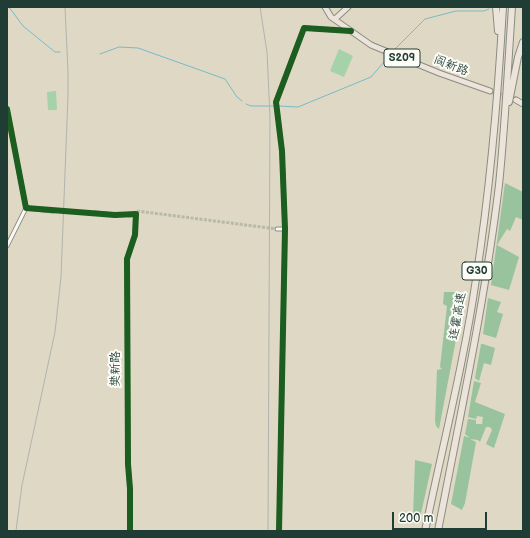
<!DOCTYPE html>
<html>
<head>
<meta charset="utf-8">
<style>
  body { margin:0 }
  #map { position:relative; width:530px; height:538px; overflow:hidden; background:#ded8c4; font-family:"Balsamiq Sans",sans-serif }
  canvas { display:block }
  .frame { position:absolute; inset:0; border:8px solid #1f3d34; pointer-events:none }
  .scale { position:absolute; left:392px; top:512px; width:95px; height:18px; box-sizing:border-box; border:2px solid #1f3d34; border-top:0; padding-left:5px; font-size:12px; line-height:14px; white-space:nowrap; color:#1f3d34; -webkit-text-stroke:3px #fdfcf7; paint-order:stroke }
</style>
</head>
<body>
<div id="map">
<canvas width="530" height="538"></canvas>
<div class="frame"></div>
<div class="scale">200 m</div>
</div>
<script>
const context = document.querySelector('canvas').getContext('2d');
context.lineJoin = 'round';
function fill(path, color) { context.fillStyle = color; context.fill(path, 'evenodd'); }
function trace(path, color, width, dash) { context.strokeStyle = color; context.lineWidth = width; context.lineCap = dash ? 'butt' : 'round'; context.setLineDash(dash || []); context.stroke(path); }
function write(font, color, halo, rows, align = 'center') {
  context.font = font + ' "Balsamiq Sans","LXGW WenKai TC",sans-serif'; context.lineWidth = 4; context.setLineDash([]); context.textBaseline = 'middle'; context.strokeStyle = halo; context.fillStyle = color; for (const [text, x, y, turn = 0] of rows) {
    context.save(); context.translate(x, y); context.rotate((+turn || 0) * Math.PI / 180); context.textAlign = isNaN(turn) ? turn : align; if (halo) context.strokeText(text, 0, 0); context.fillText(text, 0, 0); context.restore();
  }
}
fill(new Path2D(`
  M339,49L353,56L344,77L330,71Z
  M56,91L57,110H48L47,92Z`), '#a5d2a9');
fill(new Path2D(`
  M505,183L523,192V220L516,217L510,231L507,229L497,245L519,257L509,290L491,285Z
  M444,292H465L439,429L436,426L435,421L437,370L442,369L440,367L447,306L443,304Z
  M488,298L501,302L497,312L503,314L496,338L483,334Z
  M481,344H483L495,348L491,365L484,363L479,381L475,378Z
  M474,381L481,383L475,402L505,414L494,448L486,444L492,430L490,427H486L480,442L478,440L470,439L476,442L465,503L462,510L451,504L464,436L470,438L465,434L468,419L476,420V424H482L483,417L477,416L476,419L468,417Z
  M415,460L432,464L420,518L413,517Z`), '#99c39d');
trace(new Path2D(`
  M9,7L23,26L55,52H60
  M393,51L425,19L456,11H484L489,9
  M100,54L119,47L138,48L225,79L237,97L242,101
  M246,104L251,106H274
  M279,106L298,107L371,77L390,55`), '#78baca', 1);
trace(new Path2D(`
  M53,211L95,213
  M137,211L277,229
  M115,215H129`), '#b8b9a7', 3, [3, 1.5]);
trace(new Path2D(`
  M490,91L509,98`), '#b8b9a7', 5, [5, 2.5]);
const minor = new Path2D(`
  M7,109L26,208L53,211
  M95,213L115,215
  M129,215L136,214L135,235L127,259L128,464L130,489V531
  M277,229H285
  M7,246L26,208
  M279,531L285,229L282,151L276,102L304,28L350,31`);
const primary = new Path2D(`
  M325,7L331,17L371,45L439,73L490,91
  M335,19L348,7
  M516,100L523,104`);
const motorway = new Path2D(`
  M496,7L498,31
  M509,102L518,57L523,42
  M425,531C442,448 464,363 476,279C490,189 498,98 503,7
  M438,531C460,416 485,301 499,185C505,126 508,66 512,7`);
trace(minor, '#8a8c80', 5);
trace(primary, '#8a8c80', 7);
trace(motorway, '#8a8c80', 8);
trace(minor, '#faf9f6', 3);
trace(primary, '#ece4db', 5);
trace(motorway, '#ece4db', 6);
trace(new Path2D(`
  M260,7L267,52L270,117L268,531
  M16,531L22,485L55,332L61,277L68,95V72L65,7
  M523,531V529`), '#b1b3b0', 1);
trace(new Path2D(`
  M7,109L26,208L115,215L136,214L135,235L127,259L128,464L130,489V531
  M279,531L285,229L282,151L276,102L304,28L351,31`), '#1b5e20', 6);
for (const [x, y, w] of [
  [402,58,36],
  [477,271,30]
]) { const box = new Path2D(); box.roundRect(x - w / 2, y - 9, w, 18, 3); context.fillStyle = '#fdfcf7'; context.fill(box); trace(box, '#1f3d34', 1); }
write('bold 11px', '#1f3d34', null, [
  ["S209",402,58],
  ["G30",477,271]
]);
write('12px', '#1f3d34', '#fdfcf7', [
  ["阎新路",451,66,21],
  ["连霍高速",458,316,-80],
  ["樊新路",116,369,-90]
]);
</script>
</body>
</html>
